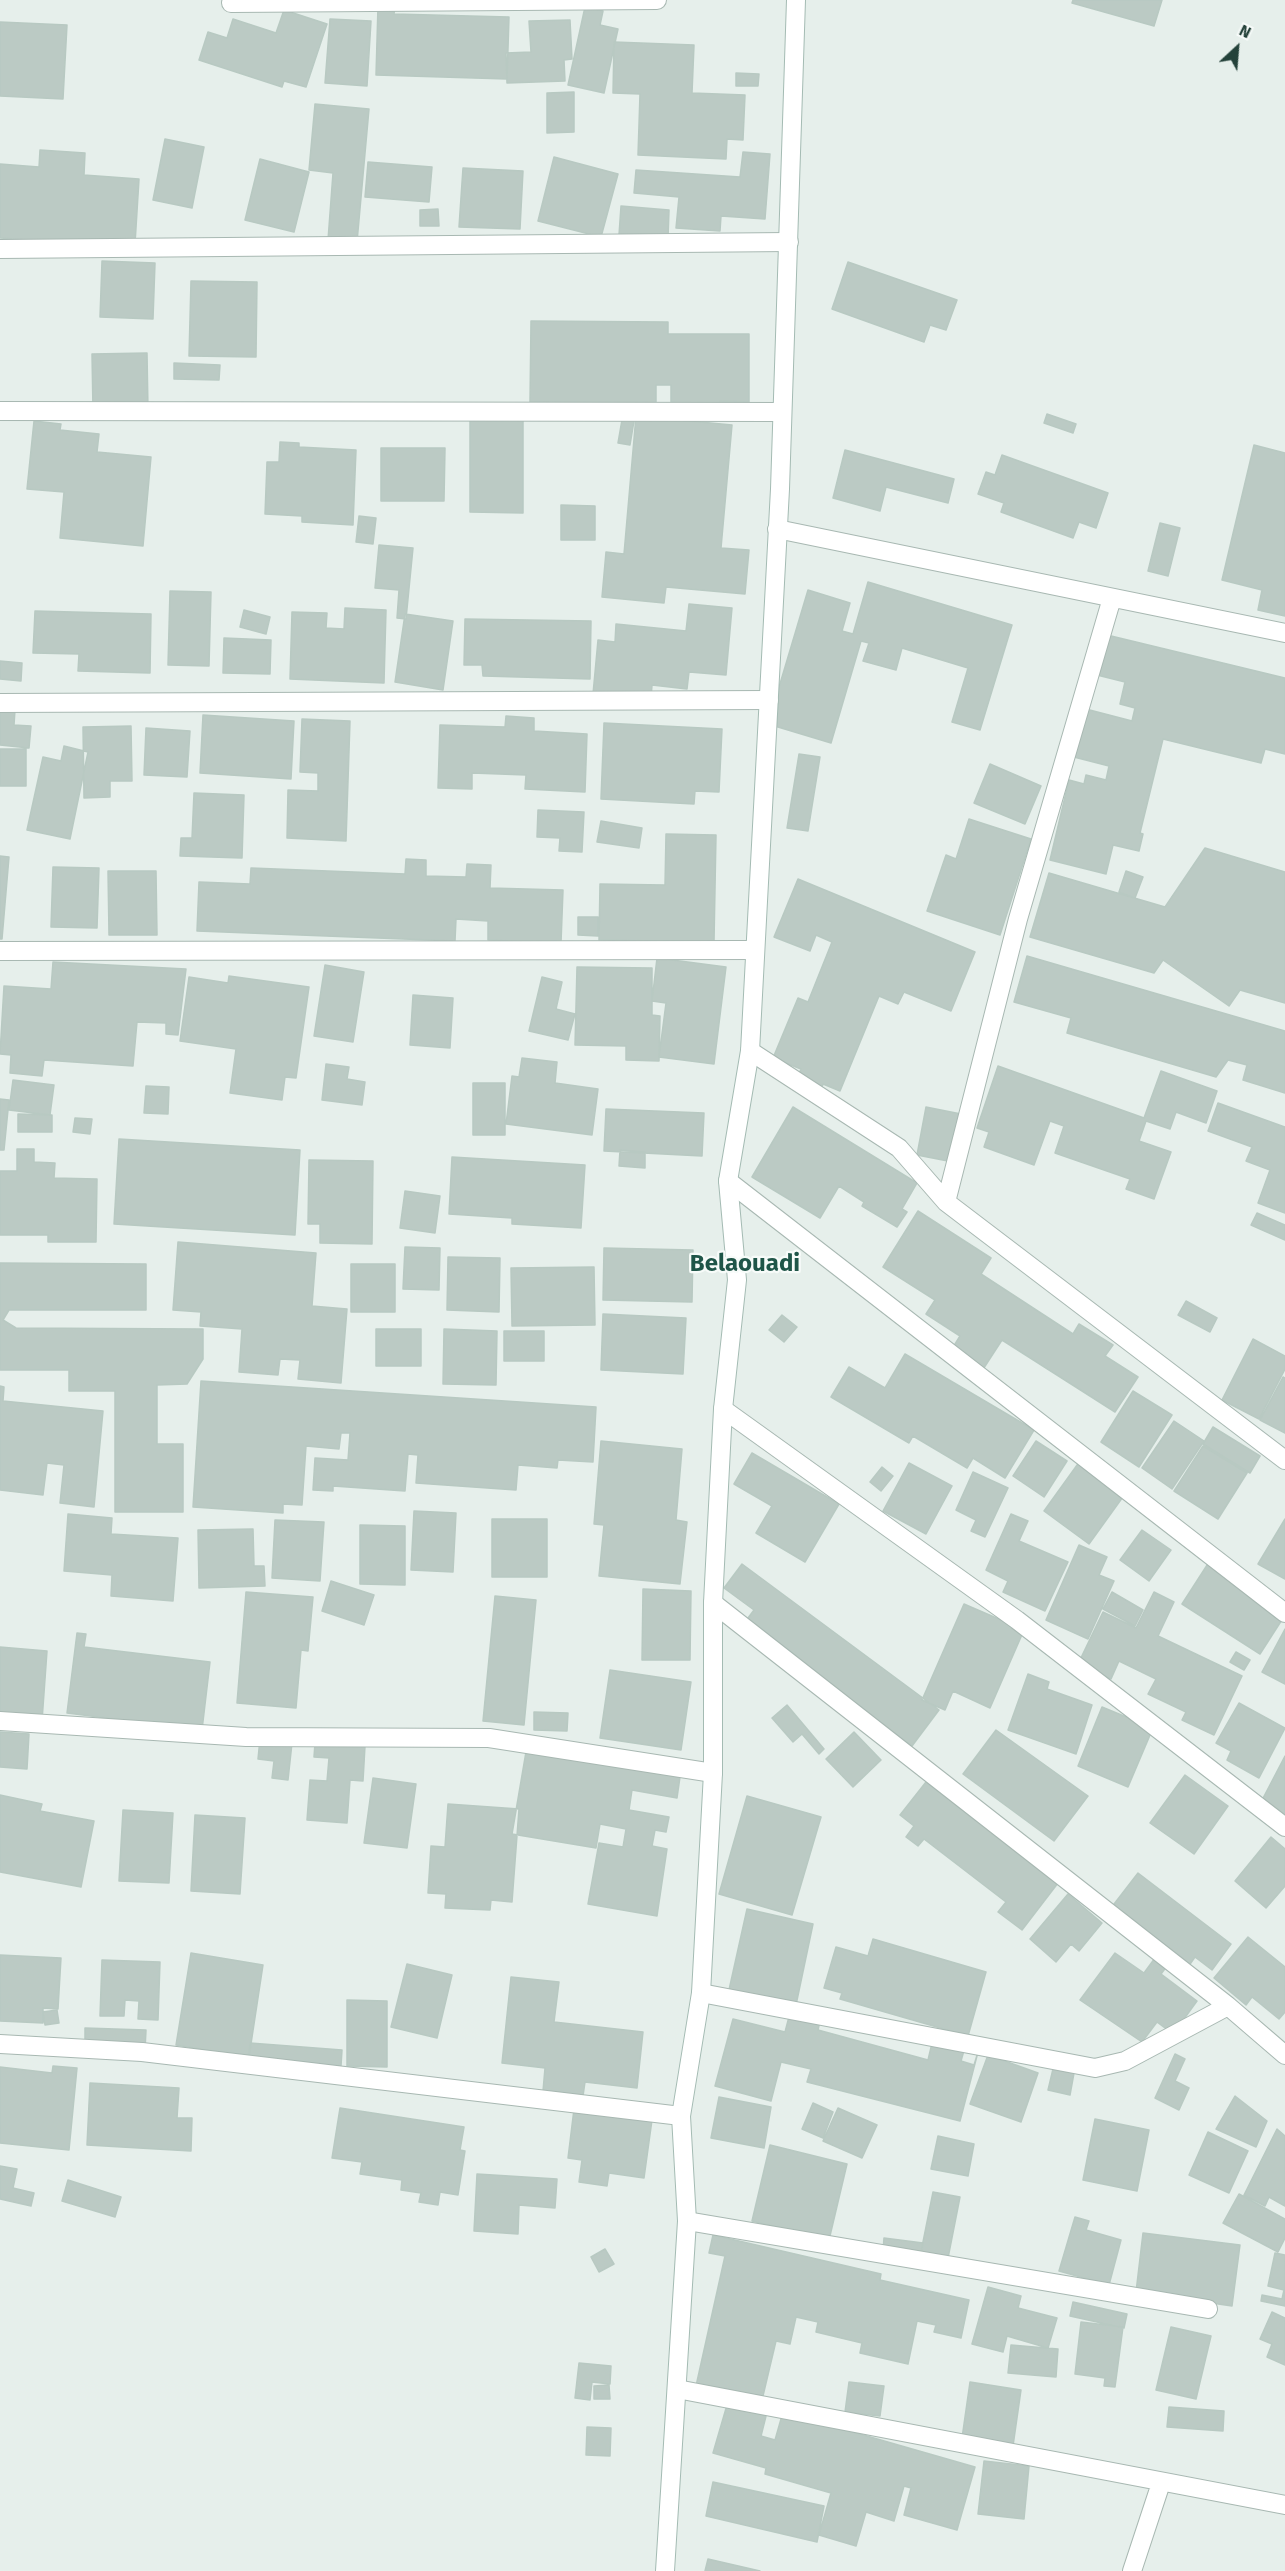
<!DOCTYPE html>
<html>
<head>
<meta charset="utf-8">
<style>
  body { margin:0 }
  #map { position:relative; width:1285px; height:2571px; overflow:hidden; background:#e6efeb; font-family:"Fira Sans",sans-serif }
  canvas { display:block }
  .north { position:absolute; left:1207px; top:18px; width:60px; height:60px; -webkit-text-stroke:4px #f7fbf9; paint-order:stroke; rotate:26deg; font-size:16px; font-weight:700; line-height:24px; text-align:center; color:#24423a }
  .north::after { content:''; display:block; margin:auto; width:21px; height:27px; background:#24423a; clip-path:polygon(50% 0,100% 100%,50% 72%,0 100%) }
</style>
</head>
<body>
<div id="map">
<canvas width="1285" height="2571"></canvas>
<div class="north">N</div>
</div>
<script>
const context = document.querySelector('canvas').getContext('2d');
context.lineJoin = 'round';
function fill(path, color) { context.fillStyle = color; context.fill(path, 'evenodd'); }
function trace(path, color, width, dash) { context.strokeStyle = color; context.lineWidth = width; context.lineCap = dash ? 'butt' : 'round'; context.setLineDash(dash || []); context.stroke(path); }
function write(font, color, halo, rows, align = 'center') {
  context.font = font + ' "Fira Sans",sans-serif'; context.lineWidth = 4.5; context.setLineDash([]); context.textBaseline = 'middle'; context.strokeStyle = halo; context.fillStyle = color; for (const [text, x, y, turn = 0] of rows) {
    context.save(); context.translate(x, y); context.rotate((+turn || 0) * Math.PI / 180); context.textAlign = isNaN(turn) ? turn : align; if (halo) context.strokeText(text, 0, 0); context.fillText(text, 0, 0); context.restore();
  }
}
const building = new Path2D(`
  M1073,0H1162L1154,26L1072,3Z
  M378,6L395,7L394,14L509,17L507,79L376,75Z
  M585,7L603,11L600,25L618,29L604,93L568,85Z
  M284,10L327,24L306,87L284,81L282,87L199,60L208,32L227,38L233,19L276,33Z
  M330,19L371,21L367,86L325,83Z
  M570,20L572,59L564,60L565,81L507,83L506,53L531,52L529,21Z
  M0,22L67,25L63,99L0,96Z
  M614,42L694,45L692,93L745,95L743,140L727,139L726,159L638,155L640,94L613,93Z
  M736,73L759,74L758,86H736Z
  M574,92V132L547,133V93Z
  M315,104L369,109L357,242L328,240L333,173L309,170Z
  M165,139L204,147L192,208L153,200Z
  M40,150L85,153L84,175L139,179L135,244H81L0,238V164L39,167Z
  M743,152L770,154L765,219L721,216L720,231L676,228L679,197L634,193L636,170L740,177Z
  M554,157L618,174L601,237L538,221Z
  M260,159L309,172L294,232L245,220Z
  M368,162L432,167L429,202L365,197Z
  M463,168L523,171L520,229L459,227Z
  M621,206L669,210L668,238L619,235Z
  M438,209L439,226H420V210Z
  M102,261L155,263L153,319L100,317Z
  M848,262L957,300L946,330L930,325L924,342L832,309Z
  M191,281L257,282L256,357L189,356Z
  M531,321L668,322V334H749V402L720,401L721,411L671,410V385H656V407L566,406V403L530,402Z
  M147,353L148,410L93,411L92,354Z
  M174,363L220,365L219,380L174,379Z
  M1047,414L1076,424L1073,433L1044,423Z
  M636,416L732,425L721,548L749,550L745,594L666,587L664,603L602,597L606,552L624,554Z
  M470,420H523V513L470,512Z
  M622,420L634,421L630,445L618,443Z
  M34,421L61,424L60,430L99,434L97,452L151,457L143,546L60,538L64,492L27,489Z
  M280,442L299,443V447L356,450L353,525L302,522V516L265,514L267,462H279Z
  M1254,445L1285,453V616L1258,610L1262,590L1222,580Z
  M381,448H445L444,501H381Z
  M845,450L954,479L948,503L886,487L880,511L833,498Z
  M1002,455L1108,493L1096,528L1079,522L1073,538L1001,512L1004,503L978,494L986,472L995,475Z
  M561,505L595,506V540H561Z
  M359,516L376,518L373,544L356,542Z
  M1160,523L1180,528L1168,576L1148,571Z
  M379,545L413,548L406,619L397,618L399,590L375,588Z
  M868,582L1012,625L980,730L952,722L968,668L902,648L896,670L863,661L869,643L861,641L831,743L768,724L808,590L850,603L842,631L853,634Z
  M170,591L211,592L209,666L168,665Z
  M689,604L732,608L726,675L689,672L687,689L652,685L651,699L593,694L598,640L615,642L616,624L686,631Z
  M345,608L386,610L384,683L290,679L292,612L327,613L326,628L344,629Z
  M244,610L270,617L266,634L240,627Z
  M35,611L151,614L150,673L78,671L79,654L33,653Z
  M405,614L453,621L443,690L395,682Z
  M465,619L591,621L590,679L483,676L482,665H464Z
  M1107,635L1285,678V754L1265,749L1261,763L1163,739L1140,833L1143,834L1139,851L1113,845L1106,874L1050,860L1069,780L1084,784L1086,775L1106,780L1109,766L1070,756L1082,708L1132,721L1135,708L1120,704L1125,682L1097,675Z
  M224,638L271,640L270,674L223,673Z
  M0,661L22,663L21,681L0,679Z
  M0,708L15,710L14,725L31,726L29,748L0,745Z
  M203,715L294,721L291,779L200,773Z
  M506,716L534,718V731L587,734L585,792L525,789L526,775L472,773V789L438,788L440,725L505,727Z
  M302,719L350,721L346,841L287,838L288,790L318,791V773L300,772Z
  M604,723L722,729L719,792L695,791L694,804L601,799Z
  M131,726L132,781H110V797L84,798L83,727Z
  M146,728L190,731L187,777L144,775Z
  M64,746L88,752L70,839L27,830L43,757L61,761Z
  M0,749H26V786H0Z
  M799,754L820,757L808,831L787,828Z
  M990,764L1041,786L1025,824L974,803Z
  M194,793L244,795L242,858L180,856L181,838H192Z
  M538,810L584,812L582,852L559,851L560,838L537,837Z
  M969,819L1031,839L1000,935L927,911L946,855L956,859Z
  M601,821L642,828L639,848L597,842Z
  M666,834L716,835L714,942L599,940L600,884L665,885Z
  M1205,848L1285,872V1003L1240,990L1229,1006L1163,960L1154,973L1030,937L1049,873L1165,907Z
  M0,856L9,857L2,939H0Z
  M406,859L426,860V876L466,877L467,864L491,865L490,888L563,890L561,943L488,940V921L456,919L455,941L197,931L199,882L250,884L251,868L405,874Z
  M53,867L99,868L97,928L51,927Z
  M108,871H156L157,935H109Z
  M1126,871L1143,877L1135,898L1119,892Z
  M798,879L975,952L951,1011L904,992L898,1004L879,996L840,1091L823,1084L819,1095L794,1085L801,1069L773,1058L798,998L808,1002L832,942L816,935L810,951L774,937Z
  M578,917H598V936L578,935Z
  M1027,956L1285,1031V1093L1243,1080L1247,1065L1228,1060L1216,1077L1067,1033L1071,1018L1014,1002Z
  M657,958L726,967L714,1064L659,1057L666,1003L652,1001Z
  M53,962L186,969L178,1035L166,1034V1023L137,1022L133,1066L44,1060L42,1076L10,1073L11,1055L0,1054L4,986L51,989Z
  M325,965L364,972L353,1042L314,1036Z
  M577,967L652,968V1015L660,1016L659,1061L626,1060V1046L575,1045Z
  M229,976L309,987L296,1078L285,1077L282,1100L230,1093L236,1049L180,1041L189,977L228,983Z
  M542,977L562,982L556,1009L575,1014L568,1040L529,1031Z
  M413,995L453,998L450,1048L410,1045Z
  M522,1058L557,1062L555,1083L598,1089L592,1135L506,1124L512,1076L519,1077Z
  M326,1064L349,1067L347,1079L365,1082L362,1105L322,1100Z
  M998,1066L1144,1118L1161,1071L1217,1091L1206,1123L1176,1112L1170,1129L1146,1121L1139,1141L1171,1152L1154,1199L1126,1189L1130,1179L1055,1153L1064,1126L1050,1121L1034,1165L984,1147L989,1132L977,1128Z
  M13,1080L54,1085L50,1115L9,1110Z
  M473,1083H505V1135H473Z
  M146,1086L169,1087L168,1114L144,1113Z
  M0,1099L9,1100L4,1150H0Z
  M1218,1103L1285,1127V1213L1258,1203L1270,1170L1246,1161L1252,1147L1208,1131Z
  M793,1107L917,1183L902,1209L907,1212L897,1227L862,1206L864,1202L839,1186L820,1218L752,1177Z
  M926,1107L961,1114L953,1162L917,1155Z
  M606,1109L704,1113L702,1156L604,1151Z
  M18,1114L52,1115V1132H18Z
  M75,1118L92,1119L90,1134L73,1132Z
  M119,1139L300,1150L295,1235L114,1224Z
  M17,1149H34V1162L55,1163L54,1178L97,1179L96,1242H48V1235H0V1171H17Z
  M620,1150L645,1152V1168L619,1166Z
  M452,1157L585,1165L581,1228L512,1224V1218L449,1214Z
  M309,1160L373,1161L372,1244L320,1243V1224H308Z
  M405,1191L440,1196L435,1233L400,1228Z
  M918,1211L991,1258L981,1274L1073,1334L1079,1324L1113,1345L1105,1356L1138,1377L1115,1412L1002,1340L978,1377L947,1357L960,1336L926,1314L935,1300L883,1267Z
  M1257,1213L1285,1225V1240L1251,1225Z
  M178,1242L316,1253L312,1306L347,1309L341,1383L298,1379L300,1360L280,1359L278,1375L239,1372L242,1329L200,1326L201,1312L173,1310Z
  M405,1247L440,1248L439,1290L403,1289Z
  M604,1248L693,1250L692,1302L603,1300Z
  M448,1257L500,1258L499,1312L447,1310Z
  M0,1263L146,1264V1310H9L3,1320L16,1328L203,1329V1359L187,1384L157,1385V1444H183V1512H115V1391H69V1370H0Z
  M351,1264H395V1312H351Z
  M594,1267L595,1325L512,1326L511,1268Z
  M1186,1301L1217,1318L1210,1332L1178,1315Z
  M603,1314L686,1318L683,1374L601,1370Z
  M782,1315L797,1327L784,1342L769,1330Z
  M376,1329H421V1366H376Z
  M444,1329L497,1331L496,1385L443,1384Z
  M504,1331H544V1361H504Z
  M1253,1339L1285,1356V1369L1259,1419L1222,1400Z
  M905,1354L1034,1430L1005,1478L973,1458L967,1468L913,1436L909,1443L831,1397L849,1367L885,1388Z
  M1283,1377L1285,1378V1433L1260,1420Z
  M201,1381L596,1407L593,1462L558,1460L557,1468L518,1465L516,1490L416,1483L418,1455L408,1454L405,1491L333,1486V1491L313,1490L315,1458L348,1460L350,1433H341L339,1449L306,1446L302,1505L283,1504V1513L193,1507Z
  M0,1386L4,1387L3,1401L103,1411L94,1507L60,1503L64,1465L47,1463L43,1495L0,1490Z
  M1133,1391L1172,1415L1139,1467L1101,1442Z
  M1174,1421L1204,1441L1172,1489L1142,1468Z
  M1213,1427L1260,1456L1250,1473L1203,1444Z
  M601,1441L682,1449L676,1520L687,1522L680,1584L599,1576L604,1525L594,1524Z
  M1036,1441L1067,1461L1044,1497L1013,1476Z
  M1203,1446L1247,1473L1218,1519L1174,1491Z
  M752,1453L839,1504L805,1562L756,1533L772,1506L734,1484Z
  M1080,1461L1125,1494L1089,1544L1044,1511Z
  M909,1463L952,1486L926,1534L883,1511Z
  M882,1467L893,1476L881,1491L870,1482Z
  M973,1472L1008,1488L985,1537L971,1531L976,1520L956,1510Z
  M414,1511L456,1513L453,1572L411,1570Z
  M68,1514L112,1518L111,1534L178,1538L173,1601L111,1596L112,1575L64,1571Z
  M1011,1514L1028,1521L1019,1541L1068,1562L1045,1611L1003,1592L1008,1581L986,1570Z
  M492,1519H547V1577H492Z
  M1285,1519V1579L1258,1564Z
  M275,1520L324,1522L320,1581L272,1578Z
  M360,1525L405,1526V1585L360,1584Z
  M253,1529L254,1566H264L265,1586L199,1588L198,1530Z
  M1142,1530L1171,1550L1149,1581L1120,1560Z
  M1079,1545L1107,1557L1099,1575L1114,1581L1088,1639L1046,1620Z
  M1211,1559L1285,1615L1260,1654L1182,1604Z
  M742,1564L939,1710L912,1746L745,1622L754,1610L724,1588Z
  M331,1581L374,1595L364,1625L322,1611Z
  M643,1589L691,1591L690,1660H642Z
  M246,1592L313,1597L308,1651L301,1650L296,1708L237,1703Z
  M1112,1592L1143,1610L1135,1626L1103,1609Z
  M1154,1592L1174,1602L1158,1636L1242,1676L1214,1735L1182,1720L1186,1712L1148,1694L1156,1679L1119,1661L1111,1679L1078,1664L1103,1612L1136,1628Z
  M495,1596L536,1600L524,1725L483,1721Z
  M964,1604L1024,1630L990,1708L953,1691L945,1710L922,1700Z
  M1285,1629V1684L1262,1672Z
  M77,1633L86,1634L84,1647L210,1662L202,1730L67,1713Z
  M0,1647L47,1651L42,1721L0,1718Z
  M1236,1652L1250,1660L1244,1670L1230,1662Z
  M610,1670L691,1682L681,1750L600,1738Z
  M1028,1674L1049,1682L1047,1689L1092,1705L1076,1754L1008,1730Z
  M1239,1703L1285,1728L1259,1778L1227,1760L1231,1751L1216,1743Z
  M787,1705L824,1749L819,1754L802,1734L793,1742L772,1718Z
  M1102,1707L1153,1728L1128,1787L1078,1766Z
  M534,1712L568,1713L567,1731L534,1730Z
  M996,1730L1088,1796L1054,1841L963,1774Z
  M0,1732L29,1734L27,1769L0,1767Z
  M854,1732L881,1760L853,1787L826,1759Z
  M260,1739L292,1743L288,1780L272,1778L274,1761L258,1759Z
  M315,1743L365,1746L363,1781L350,1780L347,1823L307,1820L310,1780L327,1781L329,1758L314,1757Z
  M526,1752L680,1777L677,1798L632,1790L629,1810L669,1817L666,1832L655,1830L652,1846L667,1849L657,1916L588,1904L599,1843L623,1847L626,1829L600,1824L596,1848L512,1834Z
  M1285,1756V1817L1260,1804Z
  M1185,1775L1228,1806L1194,1854L1150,1823Z
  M373,1778L416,1784L407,1848L364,1843Z
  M926,1782L1058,1883L1022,1930L998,1912L1006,1902L924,1839L918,1846L906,1837L914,1826L900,1815Z
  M0,1795L42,1804L40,1811L94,1821L81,1887L0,1872Z
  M747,1796L821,1817L792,1915L719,1894Z
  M448,1804L519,1809L512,1902L491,1900L490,1910L445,1908L446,1894L428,1893L431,1846L445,1847Z
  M123,1810L173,1813L169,1883L119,1881Z
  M195,1815L245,1818L240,1894L191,1891Z
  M1271,1837L1285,1849V1886L1266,1908L1235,1881Z
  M1138,1873L1231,1944L1212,1970L1195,1957L1188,1967L1111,1908Z
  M1068,1894L1102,1923L1079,1951L1071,1944L1056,1962L1030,1939Z
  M747,1909L813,1924L796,2005L729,1990Z
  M1248,1937L1285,1967V2012L1279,2019L1252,1997L1246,2005L1214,1978Z
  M873,1939L986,1972L968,2036L840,1999L842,1993L824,1988L836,1947L868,1956Z
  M191,1953L263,1965L249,2057L176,2045Z
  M1115,1953L1144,1973L1155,1958L1167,1966L1161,1974L1197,2001L1173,2034L1157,2022L1142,2042L1080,2000Z
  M0,1955L61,1958L58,2009L43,2008V2023L0,2021Z
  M102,1960L160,1962L158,2020L138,2019L139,2001L125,2000L124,2016H100Z
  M407,1964L452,1975L437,2038L391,2027Z
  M511,1977L559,1982L554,2022L643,2032L637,2088L585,2082L583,2096L543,2091L545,2068L502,2063Z
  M347,2000L387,2001V2067L347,2066Z
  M57,2010L59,2023L45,2025L43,2012Z
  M790,2013L820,2021L818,2030L928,2060L933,2039L965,2047L961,2061L974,2065L978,2052L960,2121L807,2082L811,2069L781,2062L771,2101L715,2086L733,2019L785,2032Z
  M85,2028L146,2030L145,2050L85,2048Z
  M250,2043L342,2050L341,2066L248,2059Z
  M1175,2054L1185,2059L1175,2081L1189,2088L1179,2110L1155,2098Z
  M988,2055L1038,2073L1021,2122L970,2104Z
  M53,2066L77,2068L69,2150L0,2143V2067L52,2073Z
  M1053,2069L1074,2073L1070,2095L1048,2090Z
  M90,2083L179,2088L177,2118H192L191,2151L87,2145Z
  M1235,2096L1267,2121L1256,2147L1216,2129Z
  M719,2097L771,2107L764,2148L711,2138Z
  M813,2103L833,2112L823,2138L802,2129Z
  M340,2108L464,2127L460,2150L465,2151L458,2195L440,2192L438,2205L419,2202L421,2193L401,2190L402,2180L360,2174L362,2162L332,2158Z
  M838,2108L877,2125L862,2158L823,2141Z
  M574,2109L652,2120L644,2178L609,2173L607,2186L579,2182L582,2160L568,2158Z
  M1095,2119L1149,2130L1137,2191L1083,2180Z
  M1277,2129L1285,2136V2206L1269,2197L1265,2206L1244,2195Z
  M1208,2132L1248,2151L1229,2193L1189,2175Z
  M938,2136L974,2144L968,2176L931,2169Z
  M770,2145L847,2164L829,2240L752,2221Z
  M0,2166L17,2169L13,2188L34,2193L31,2206L0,2199Z
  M477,2174L557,2179L555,2208L519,2205L518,2234L474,2231Z
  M68,2180L121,2197L115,2217L62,2201Z
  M933,2192L960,2197L948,2258L921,2252Z
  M1239,2194L1285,2219V2238L1278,2252L1223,2223Z
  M1075,2217L1089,2221L1086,2230L1121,2240L1109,2285L1059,2271Z
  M1143,2233L1240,2245L1232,2306L1136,2292Z
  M713,2235L881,2274L880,2280L969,2300L961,2338L934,2332L936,2325L917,2321L908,2364L860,2353L862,2343L816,2332L818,2322L796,2317L790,2344L776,2341L762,2400L696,2386L725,2256L709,2253Z
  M884,2238L923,2243L921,2255L883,2250Z
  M605,2249L614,2264L599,2272L591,2257Z
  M1275,2253L1285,2255V2306L1261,2301L1262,2295L1282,2299L1284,2290L1268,2286Z
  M988,2287L1021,2296L1018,2308L1057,2318L1048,2348L1007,2336L1003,2352L972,2344Z
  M1073,2302L1127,2314L1124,2328L1070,2316Z
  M1272,2312L1285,2318V2365L1267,2357L1272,2344L1260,2339Z
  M1081,2322L1123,2327L1115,2387L1104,2386L1105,2378L1075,2374Z
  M1171,2327L1211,2336L1196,2399L1156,2390Z
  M1011,2345L1058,2349L1056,2377L1008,2373Z
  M579,2363L611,2366L610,2384L592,2382L590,2400L575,2398Z
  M849,2382L884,2386L880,2416L845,2412Z
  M970,2382L1021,2390L1013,2446L962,2438Z
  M609,2385L610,2399H594V2386Z
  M727,2405L766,2416L761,2436L775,2440L783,2412L975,2467L957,2530L904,2515L911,2488L904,2486L894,2521L866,2512L856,2546L819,2535L831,2493L765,2474L766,2468L713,2453Z
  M1169,2407L1224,2411L1223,2431L1167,2427Z
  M587,2427L611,2428L610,2456L586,2455Z
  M984,2461L1029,2466L1024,2519L978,2514Z
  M713,2482L824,2506L817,2542L706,2516Z
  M708,2559L760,2571H705Z`);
fill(building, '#bbcac4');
trace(building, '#b8c9c2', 1.5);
const street = new Path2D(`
  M231,3L657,0
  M0,249L789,242
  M0,411L782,412
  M777,529L1285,633
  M0,703L769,700
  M0,951L755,950
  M750,1051L899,1148L946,1202L1285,1460
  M728,1181L1285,1613
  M946,1202L1018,919L1112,598
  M723,1409L1017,1620L1285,1827
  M713,1603L1228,2006L1285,2055
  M0,1721L246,1737L489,1738L713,1773
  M701,1993L1095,2068L1125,2061L1228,2006
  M0,2044L142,2052L681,2116
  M687,2221L1208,2309
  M677,2389L1285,2505
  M1132,2571L1161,2483`);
const secondary = new Path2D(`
  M665,2571L687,2221L681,2116L701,1993L713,1773V1603L723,1409L737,1280L728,1181L750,1051L780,489L796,0`);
trace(street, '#a8b8b2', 20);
trace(secondary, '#a4bbb3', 20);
trace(street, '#fff', 18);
trace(secondary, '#fff', 18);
write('bold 24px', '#1f5548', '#f7fbf9', [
  ["Belaouadi",745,1264]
]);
</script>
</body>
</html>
